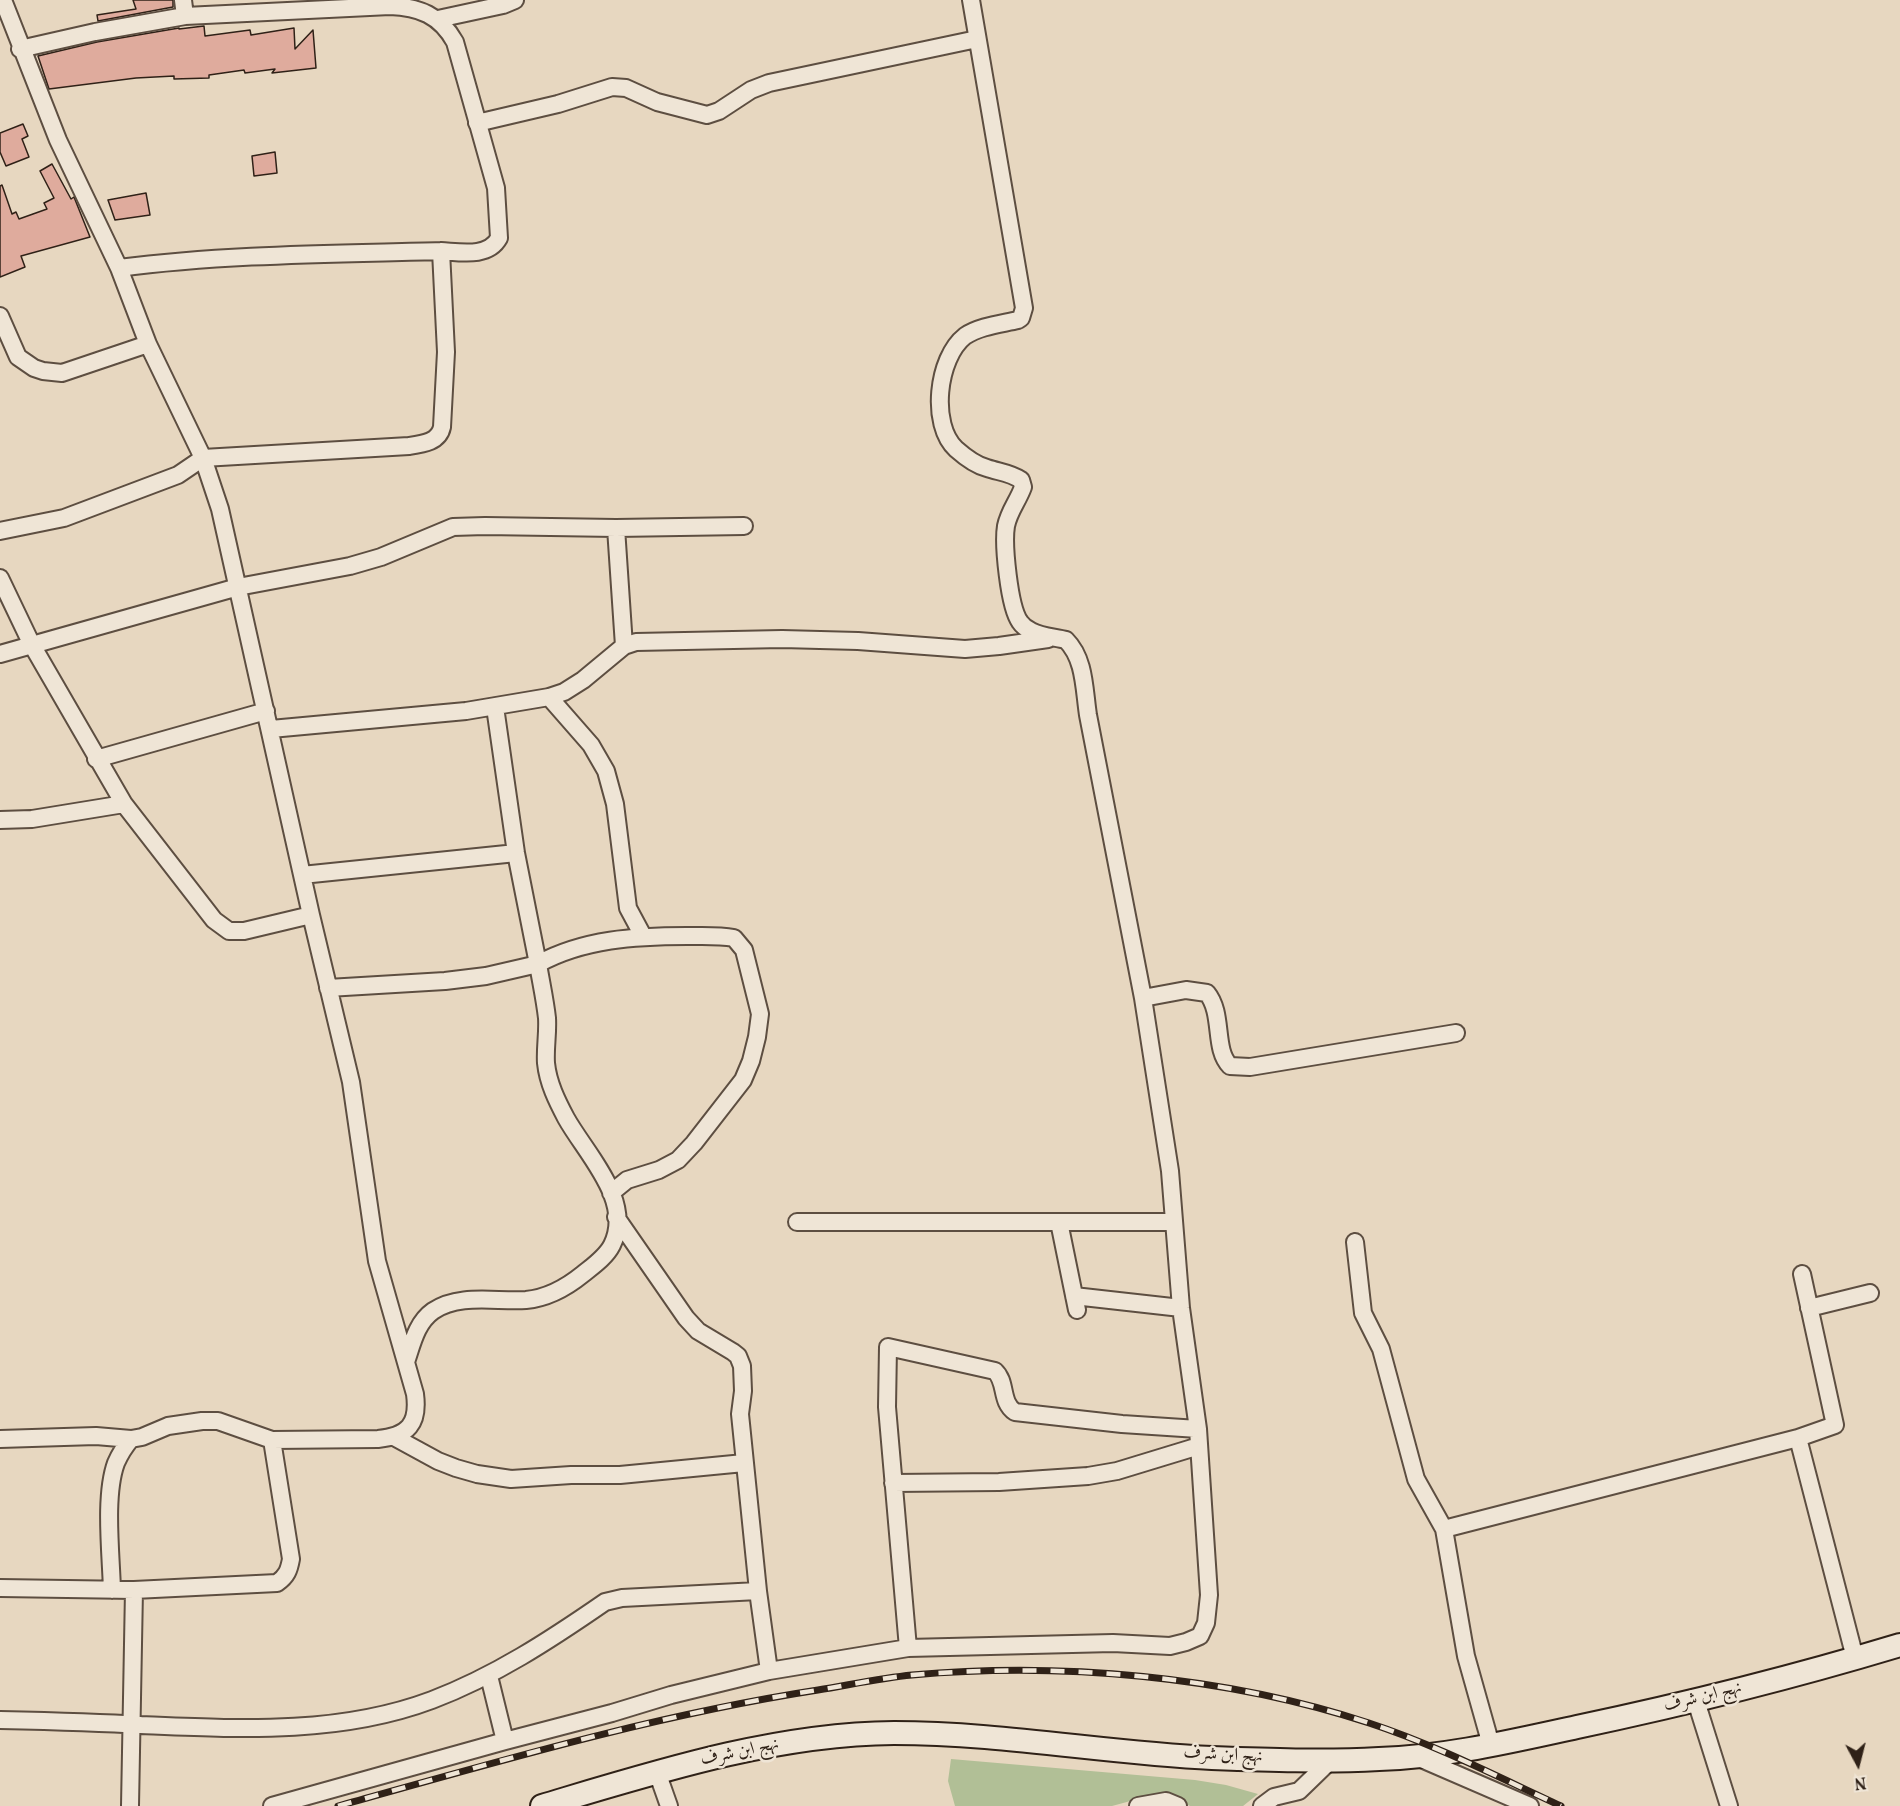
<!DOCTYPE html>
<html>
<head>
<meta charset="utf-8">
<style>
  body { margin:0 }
  #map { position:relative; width:1900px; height:1806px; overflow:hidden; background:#e7d7c0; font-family:Vollkorn,serif }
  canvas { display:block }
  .north { position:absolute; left:1828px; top:1734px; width:60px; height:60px; -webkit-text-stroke:4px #efe5d6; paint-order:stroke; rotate:173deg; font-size:16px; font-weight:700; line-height:24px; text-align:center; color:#2f2117 }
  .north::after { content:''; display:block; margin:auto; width:21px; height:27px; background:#2f2117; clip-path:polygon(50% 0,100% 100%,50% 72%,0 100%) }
</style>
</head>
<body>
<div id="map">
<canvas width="1900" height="1806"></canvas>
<div class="north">N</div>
</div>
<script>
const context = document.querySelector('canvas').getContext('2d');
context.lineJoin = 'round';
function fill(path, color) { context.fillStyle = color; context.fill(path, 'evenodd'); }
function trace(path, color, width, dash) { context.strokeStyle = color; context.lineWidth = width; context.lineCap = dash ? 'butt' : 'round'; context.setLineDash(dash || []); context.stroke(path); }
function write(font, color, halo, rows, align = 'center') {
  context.font = font + ' Vollkorn,Amiri,serif'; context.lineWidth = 5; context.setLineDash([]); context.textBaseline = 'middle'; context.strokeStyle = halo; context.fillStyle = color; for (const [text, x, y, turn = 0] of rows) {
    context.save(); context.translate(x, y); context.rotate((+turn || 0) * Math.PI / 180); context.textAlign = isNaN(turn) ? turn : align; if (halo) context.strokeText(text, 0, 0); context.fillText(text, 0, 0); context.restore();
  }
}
fill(new Path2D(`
  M951,1759L1195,1780L1226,1785L1258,1794L1243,1806H1190L1170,1796H1149L1112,1806H955L948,1781Z`), '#b1bf96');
const building = new Path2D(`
  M133,0H173V7L98,21L97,15L136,9Z
  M204,26L205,36L250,30L251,35L294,28L295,49L313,30L316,68L272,73L275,69L245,73L244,70L209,75V78L174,79V76L136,78L49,89L38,56L97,42L179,28V29Z
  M23,124L28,136L22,139L29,157L6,166L0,152V133Z
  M275,152L277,173L254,176L252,156Z
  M52,164L71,199L74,197L90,237L21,256L25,267L0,277V186L2,185L12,214L16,212L19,219L47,209L44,203L54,198L40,171Z
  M146,193L150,215L115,220L108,200Z`);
fill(building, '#dfab9d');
trace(building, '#2f2117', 1.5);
const street = new Path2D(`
  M438,19L503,5L515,0
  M20,49L95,32L185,16L183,0
  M477,123L558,104L612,87L626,88L657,102L707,115L719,111L751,90L769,83L977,39
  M119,268C226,254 333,254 441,251C460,252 488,258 499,238L496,188L455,42C440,15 419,7 390,6L185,16
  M0,316L18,357L34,368L43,371L62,373L148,344
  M616,528L624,646
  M0,531L64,518L178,475L203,458L409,446C423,444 439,442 442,427L446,352L441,251
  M0,578L32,645L124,804L214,920L229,931H244L311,915
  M0,654L238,587L350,566L381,557L453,527L485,526L616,528L744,526
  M549,697L591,745L606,771L615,804L628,908L643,936
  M271,729L466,711L549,697L564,692L583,680L624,646L636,642L782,639L858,641L965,649L999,646L1048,639
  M96,759L266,711
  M0,820L32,819L124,804
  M302,875L516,853
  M328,988L445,981L486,976L538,964L516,853L495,707
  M1143,998L1186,990L1207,993C1224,1014 1213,1049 1230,1066L1250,1067L1456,1033
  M797,1222H1174
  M1059,1222L1077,1310
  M1355,1242L1363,1313L1381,1349L1416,1479L1444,1529L1466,1656L1491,1745
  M1074,1296L1181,1308
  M1809,1308L1870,1293
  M406,1362C412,1345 416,1323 433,1311C459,1293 496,1302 526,1300C548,1298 567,1287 583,1274C593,1266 606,1257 612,1245C634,1201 586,1154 566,1118C557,1101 548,1083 546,1063C545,1048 548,1033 547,1018C545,1000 541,982 538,964C583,939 636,936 687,936C703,936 718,935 734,938L744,950L760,1014L757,1037L751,1061L743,1080L694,1143L678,1160L659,1170L627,1180L611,1193
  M394,1437L438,1461L456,1468L477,1474L511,1479L571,1475H620L744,1463
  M1798,1438L1855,1658
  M0,1439L96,1436L131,1439L142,1437L168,1426L202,1421H218L272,1440L378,1439C408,1436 419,1424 415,1394L377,1261L351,1082L311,915L220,509L203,458L148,344L119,268L58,140L3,0
  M893,1483L999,1482L1088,1476L1117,1471L1199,1446
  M1444,1529L1798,1438L1835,1425L1802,1274
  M0,1588L134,1590L277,1583C287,1576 289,1570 291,1559L272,1440
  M112,1590C111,1554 104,1496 116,1463C120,1454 125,1446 131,1439
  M758,1591L769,1671
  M908,1648L887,1407L888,1347L995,1371C1007,1382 1000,1402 1015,1412L1122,1424L1198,1429
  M489,1676L505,1741
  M1696,1701L1729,1806
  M0,1720C47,1721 94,1722 141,1725C238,1729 339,1735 432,1700C495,1676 550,1640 605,1602L622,1598L758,1591L740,1414L743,1391L742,1366L738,1356L733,1352L698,1331L686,1318L616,1217
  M1419,1758L1530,1806
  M657,1772L669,1806
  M130,1806L134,1590
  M272,1806L505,1741L612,1713L671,1695L769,1671L908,1648L1113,1643L1170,1646L1186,1642L1200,1636L1206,1623L1209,1595L1198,1429L1181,1308L1170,1171L1143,998L1088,715C1084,689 1085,659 1066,640C1055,637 1042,637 1031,631C1027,629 1022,625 1020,622C1009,607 1003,544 1006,526C1009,511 1018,501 1023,487L1021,480C1011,473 999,472 987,468C975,465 965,457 956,449C930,425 937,358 965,336C980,326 1001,324 1018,320L1021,318L1024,308L971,0
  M1138,1806L1166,1801L1178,1806
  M1262,1806L1274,1797L1299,1791L1331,1760`);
const secondary = new Path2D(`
  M542,1806C656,1772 774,1734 894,1733C1001,1733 1106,1753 1212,1758C1267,1760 1324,1762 1379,1759C1446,1757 1512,1741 1577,1727C1686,1704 1794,1677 1900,1645`);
trace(street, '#5d4e41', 20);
trace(secondary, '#2f2117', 26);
trace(street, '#efe5d6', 16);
trace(secondary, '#efe5d6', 22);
const rail = new Path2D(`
  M338,1806C496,1762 655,1715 818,1690C849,1685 881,1678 912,1675C1062,1662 1226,1676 1369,1723C1436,1745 1498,1777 1561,1806`);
trace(rail, '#2f2117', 7);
trace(rail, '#efe5d6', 4.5, [14]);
write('18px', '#2f2117', '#efe5d6', [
  ["نهج ابن شرف",1703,1698,-14],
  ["نهج ابن شرف",740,1753,-12],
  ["نهج ابن شرف",1223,1756,3]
]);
</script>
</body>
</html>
